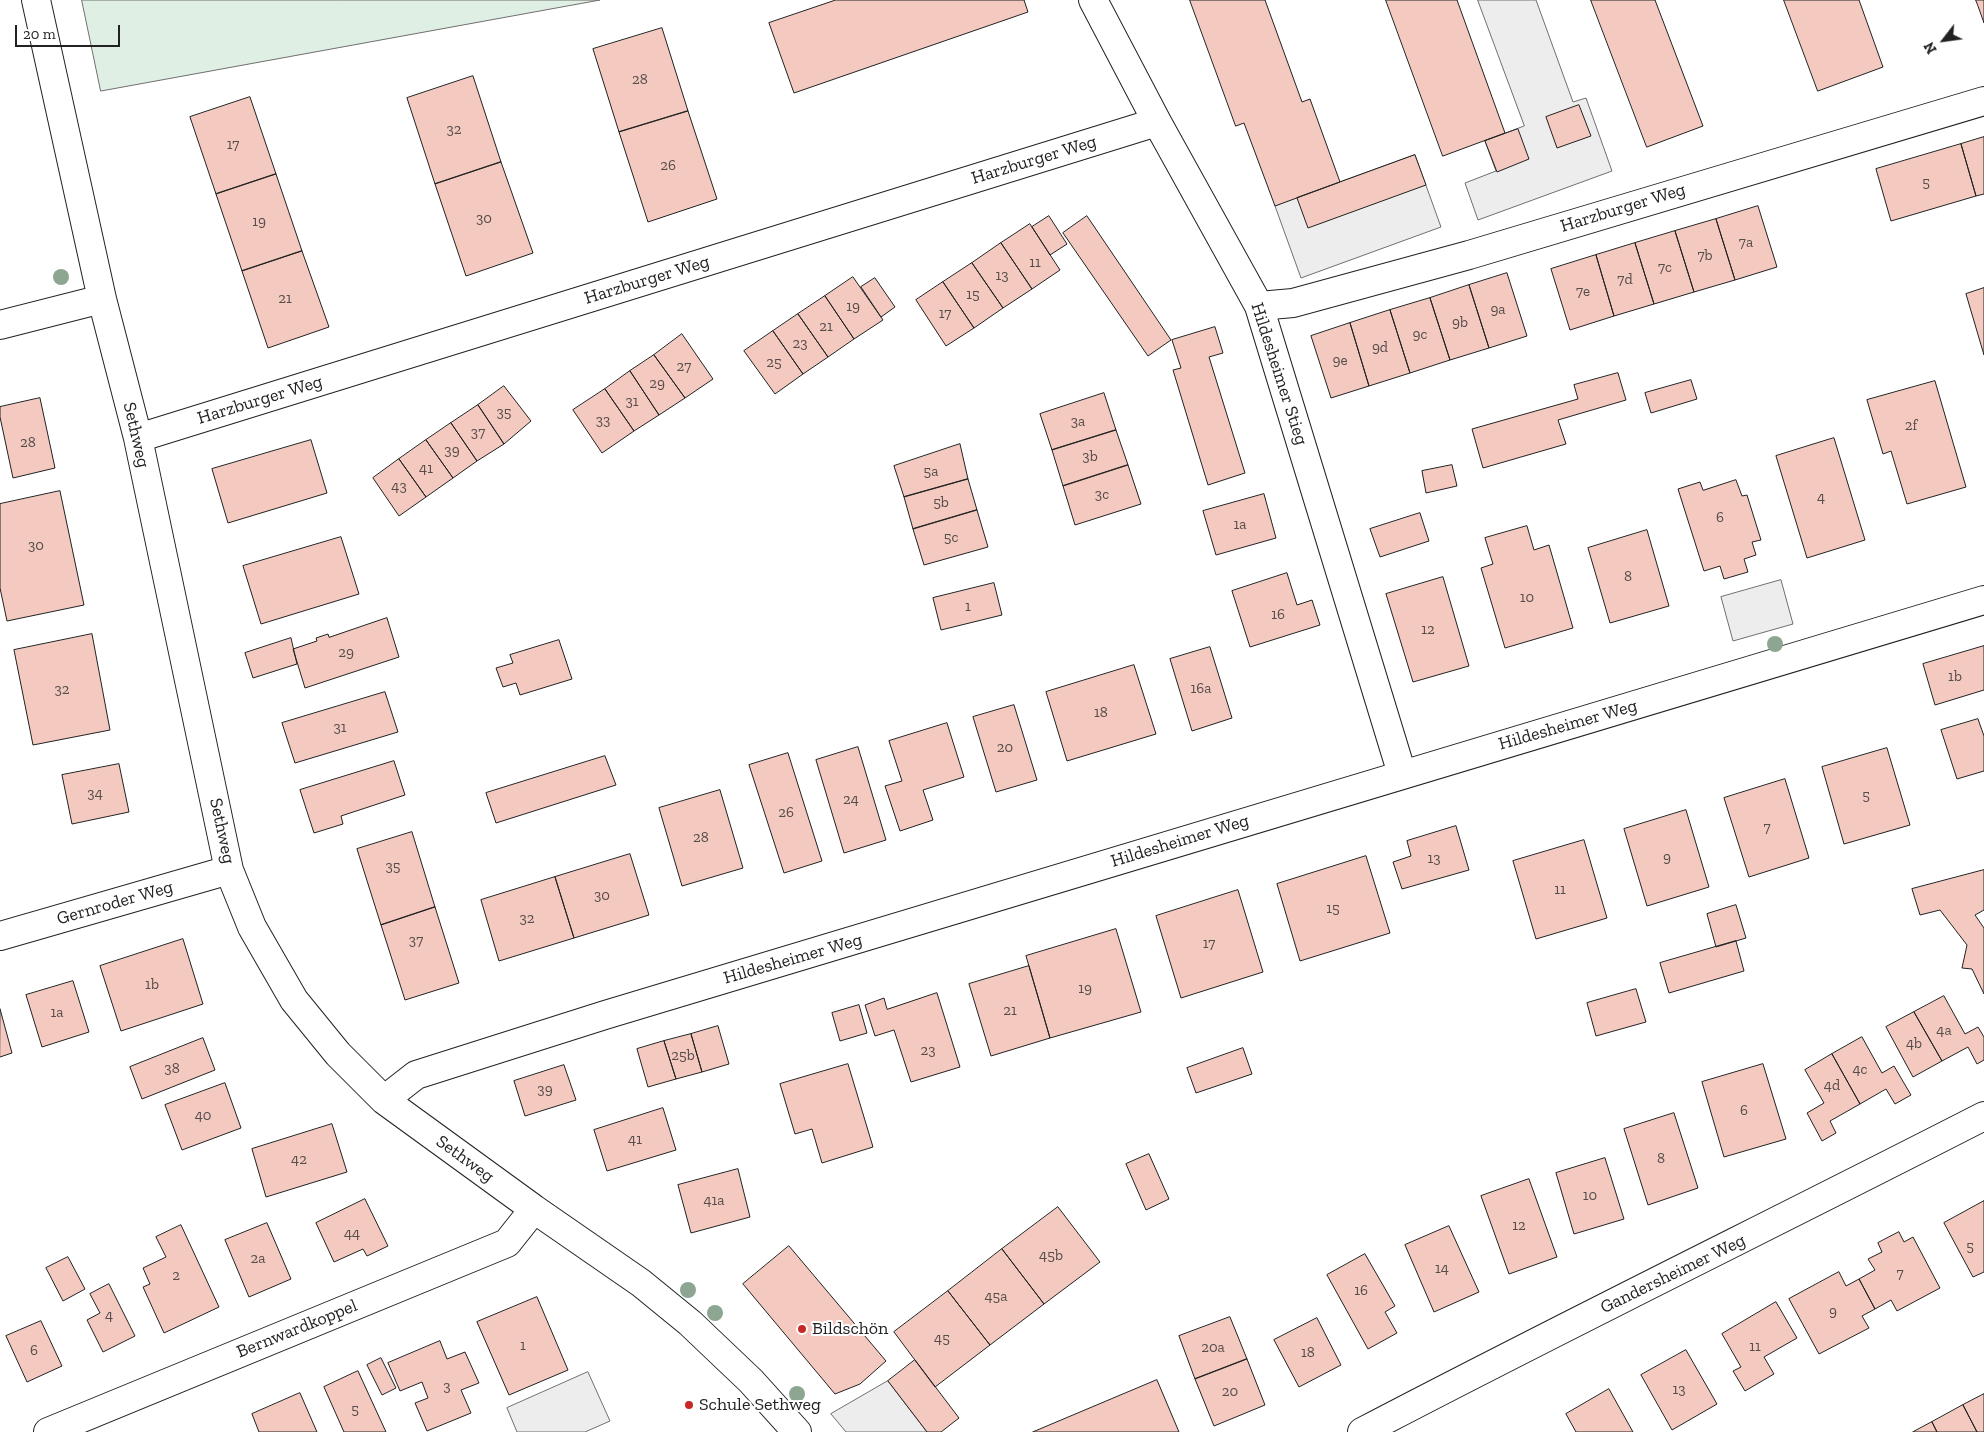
<!DOCTYPE html>
<html>
<head>
<meta charset="utf-8">
<style>
  body { margin:0 }
  #map { position:relative; width:1984px; height:1432px; overflow:hidden; background:#fff; font-family:"Zilla Slab",serif }
  canvas { display:block }
  .north { position:absolute; left:1919px; top:15px; width:50px; height:50px; -webkit-text-stroke:4px #fff; paint-order:stroke; rotate:240deg; font-size:14px; font-weight:700; line-height:20px; text-align:center; color:#222 }
  .north::after { content:''; display:block; margin:auto; width:18px; height:22px; background:#222; clip-path:polygon(50% 0,100% 100%,50% 72%,0 100%) }
  .scale { position:absolute; left:15px; top:25px; width:105px; height:22px; box-sizing:border-box; border:2px solid #222; border-top:0; padding-left:6px; font-size:15px; line-height:18px; white-space:nowrap; color:#222; -webkit-text-stroke:4px #fff; paint-order:stroke }
</style>
</head>
<body>
<div id="map">
<canvas width="1984" height="1432"></canvas>
<div class="north">N</div>
<div class="scale">20 m</div>
</div>
<script>
const context = document.querySelector('canvas').getContext('2d');
context.lineJoin = 'round';
function fill(path, color) { context.fillStyle = color; context.fill(path, 'evenodd'); }
function trace(path, color, width, dash) { context.strokeStyle = color; context.lineWidth = width; context.lineCap = dash ? 'butt' : 'round'; context.setLineDash(dash || []); context.stroke(path); }
function write(font, color, halo, rows, align = 'center') {
  context.font = font + ' "Zilla Slab",serif'; context.lineWidth = 4; context.setLineDash([]); context.textBaseline = 'middle'; context.strokeStyle = halo; context.fillStyle = color; for (const [text, x, y, turn = 0] of rows) {
    context.save(); context.translate(x, y); context.rotate((+turn || 0) * Math.PI / 180); context.textAlign = isNaN(turn) ? turn : align; if (halo) context.strokeText(text, 0, 0); context.fillText(text, 0, 0); context.restore();
  }
}
const green = new Path2D(`
  M82,0H600L101,91Z`);
fill(green, '#e0efe3');
trace(green, '#6f6f6f', 1);
const parking = new Path2D(`
  M1478,0H1536L1573,102L1586,98L1612,171L1478,220L1465,183L1496,171L1485,141L1524,126Z
  M1415,155L1441,227L1301,278L1275,206Z
  M1781,580L1793,624L1733,641L1721,597Z
  M588,1372L610,1421L585,1432H517L507,1408Z
  M888,1381L927,1432H846L831,1414Z`);
fill(parking, '#ededed');
trace(parking, '#6f6f6f', 1);
const building = new Path2D(`
  M836,0H1024L1028,12L794,93L769,23Z
  M1190,0H1265L1302,102L1310,99L1340,182L1275,206L1244,123L1236,126Z
  M1386,0H1457L1505,133L1443,156Z
  M1591,0H1655L1703,126L1647,147Z
  M1784,0H1859L1883,67L1818,91Z
  M1976,0H1984V23L1978,6Z
  M662,28L688,111L619,132L593,49Z
  M473,76L501,162L435,184L407,98Z
  M250,97L276,174L216,194L190,117Z
  M1579,105L1591,136L1557,148L1546,117Z
  M688,111L717,199L648,222L619,132Z
  M1518,129L1529,159L1497,172L1485,141Z
  M1984,137V194L1976,196L1961,144Z
  M1961,144L1976,196L1891,221L1876,169Z
  M1415,155L1426,185L1308,228L1297,198Z
  M501,162L533,253L466,276L435,184Z
  M276,174L302,251L242,271L216,194Z
  M1758,206L1777,267L1735,280L1716,219Z
  M1049,216L1067,244L1050,255L1032,227Z
  M1087,216L1171,340L1148,356L1063,233Z
  M1716,219L1735,280L1694,292L1675,231Z
  M1030,224L1060,270L1032,289L1001,243Z
  M1675,231L1694,292L1654,304L1635,243Z
  M1001,243L1032,289L1003,308L972,263Z
  M1635,243L1654,304L1614,316L1596,255Z
  M302,251L329,327L268,348L242,271Z
  M1596,255L1614,316L1570,330L1551,269Z
  M972,263L1003,308L974,328L943,282Z
  M1507,273L1527,336L1489,348L1469,285Z
  M853,277L883,320L854,339L825,296Z
  M875,278L895,307L881,317L861,287Z
  M943,282L974,328L946,346L916,300Z
  M1469,285L1489,348L1450,360L1430,298Z
  M1984,288V355L1966,294Z
  M825,296L854,339L828,357L798,314Z
  M1430,298L1450,360L1410,373L1390,310Z
  M1390,310L1410,373L1369,386L1350,323Z
  M798,314L828,357L803,374L773,331Z
  M1350,323L1369,386L1331,398L1311,336Z
  M1215,327L1223,353L1209,357L1245,473L1208,485L1173,370L1181,368L1172,340Z
  M773,331L803,374L775,394L744,351Z
  M682,334L713,379L685,398L654,355Z
  M654,355L685,398L659,415L630,371Z
  M630,371L659,415L634,431L605,389Z
  M1618,373L1626,400L1558,420L1566,444L1483,468L1472,429L1578,399L1574,385Z
  M1691,380L1697,399L1651,413L1645,393Z
  M1935,381L1966,487L1907,504L1891,451L1883,454L1867,400Z
  M504,386L531,421L504,444L478,405Z
  M605,389L634,431L602,453L573,410Z
  M1104,393L1116,430L1052,450L1040,414Z
  M40,398L55,468L13,478L0,417V407Z
  M478,405L504,444L477,461L451,423Z
  M451,423L477,461L453,478L426,440Z
  M1116,430L1128,465L1063,486L1052,450Z
  M1834,438L1865,540L1807,558L1776,456Z
  M311,440L327,493L228,523L212,469Z
  M426,440L453,478L426,497L399,459Z
  M960,444L968,479L904,497L894,466Z
  M399,459L426,497L399,516L373,478Z
  M1128,465L1141,504L1075,525L1063,486Z
  M1452,465L1457,486L1426,493L1422,471Z
  M968,479L977,510L913,529L904,497Z
  M1736,480L1742,496L1747,495L1761,540L1752,542L1756,555L1744,559L1748,572L1724,579L1720,566L1704,571L1678,489L1700,482L1703,490Z
  M60,491L84,605L7,621L0,588V504Z
  M1264,494L1276,538L1216,555L1203,511Z
  M977,510L988,547L924,565L913,529Z
  M1420,513L1429,541L1380,557L1370,529Z
  M1527,526L1534,550L1549,545L1573,628L1505,648L1481,568L1493,564L1485,538Z
  M1647,530L1669,606L1610,623L1588,548Z
  M341,537L359,594L261,624L243,566Z
  M1287,573L1297,605L1312,600L1320,625L1250,647L1232,591Z
  M1443,577L1469,666L1413,682L1386,594Z
  M994,583L1002,615L941,630L933,598Z
  M387,618L399,657L305,688L293,649L317,641L316,638L328,634L329,637Z
  M92,634L110,730L33,745L14,650Z
  M291,638L297,664L253,678L245,653Z
  M559,640L572,679L520,695L516,683L503,687L496,668L513,663L510,655Z
  M1984,646V690L1935,705L1923,664Z
  M1210,647L1232,718L1192,731L1170,659Z
  M1134,665L1156,734L1067,761L1046,692Z
  M385,692L398,732L295,763L282,723Z
  M1014,705L1037,780L996,792L973,717Z
  M1978,719L1984,736V771L1957,779L1941,730Z
  M947,723L964,777L923,790L933,820L900,831L885,786L902,781L889,741Z
  M858,747L886,840L844,853L816,760Z
  M1887,748L1910,825L1844,844L1822,767Z
  M788,753L822,861L784,873L749,765Z
  M605,756L616,785L496,823L486,793Z
  M394,761L405,795L341,816L343,824L314,833L300,790Z
  M119,764L129,812L72,824L62,775Z
  M1785,779L1809,858L1749,877L1724,798Z
  M720,790L743,868L682,886L659,808Z
  M1686,810L1709,887L1647,906L1624,829Z
  M1456,826L1469,870L1402,889L1393,862L1411,856L1407,841Z
  M412,832L435,907L381,925L357,849Z
  M1584,840L1607,918L1536,939L1513,861Z
  M630,854L649,915L574,938L555,877Z
  M1366,856L1390,933L1300,961L1277,884Z
  M1984,870V910L1975,915L1984,928V994L1972,969L1962,968L1967,945L1940,910L1920,915L1912,889Z
  M555,877L574,938L499,961L481,900Z
  M1238,890L1263,972L1181,998L1156,916Z
  M1736,905L1746,938L1716,947L1707,914Z
  M435,907L459,983L405,1000L381,925Z
  M1116,929L1141,1012L1050,1038L1026,956Z
  M183,939L203,1004L121,1031L100,966Z
  M1736,941L1744,971L1669,993L1660,963Z
  M1029,966L1050,1038L991,1056L969,984Z
  M73,981L89,1032L42,1047L26,995Z
  M1636,989L1646,1022L1596,1036L1587,1003Z
  M937,993L960,1067L911,1082L894,1030L875,1036L865,1005L884,998L887,1009Z
  M1944,996L1965,1034L1978,1027L1984,1037V1060L1977,1064L1968,1047L1942,1061L1914,1012Z
  M859,1005L867,1033L840,1041L832,1013Z
  M0,1009L12,1053L0,1057Z
  M1914,1012L1942,1061L1913,1077L1886,1027Z
  M718,1026L729,1064L702,1072L691,1034Z
  M691,1034L702,1072L676,1079L664,1041Z
  M1862,1037L1882,1073L1894,1066L1911,1095L1895,1104L1886,1089L1860,1104L1832,1054Z
  M203,1038L215,1070L142,1099L130,1067Z
  M664,1041L676,1079L648,1087L637,1049Z
  M1243,1048L1252,1074L1196,1093L1187,1068Z
  M1832,1054L1860,1104L1830,1121L1836,1133L1822,1141L1807,1113L1824,1103L1805,1070Z
  M848,1064L873,1147L822,1163L812,1129L795,1134L780,1084Z
  M1763,1064L1786,1139L1724,1157L1702,1082Z
  M564,1065L576,1100L525,1116L514,1081Z
  M225,1083L241,1128L182,1150L165,1105Z
  M663,1108L676,1150L607,1171L594,1130Z
  M1674,1113L1698,1188L1648,1205L1624,1129Z
  M332,1124L347,1172L266,1197L252,1149Z
  M1149,1154L1169,1199L1146,1210L1126,1164Z
  M1605,1158L1624,1219L1574,1234L1556,1173Z
  M738,1169L750,1217L691,1233L678,1185Z
  M1529,1179L1557,1257L1509,1274L1481,1196Z
  M365,1199L388,1246L367,1256L363,1249L334,1262L316,1223Z
  M1984,1201V1272L1973,1277L1944,1223Z
  M1058,1207L1100,1262L1044,1304L1002,1249Z
  M267,1223L291,1279L249,1297L225,1240Z
  M181,1225L219,1307L164,1333L143,1287L150,1284L143,1268L166,1257L156,1237Z
  M1449,1226L1479,1292L1434,1312L1405,1245Z
  M1899,1232L1904,1242L1913,1237L1940,1288L1897,1311L1891,1300L1875,1309L1859,1279L1875,1270L1868,1259L1882,1252L1878,1243Z
  M789,1246L886,1361L860,1384L835,1394L743,1284Z
  M1002,1249L1044,1304L990,1345L948,1291Z
  M1365,1254L1395,1306L1385,1312L1397,1333L1368,1349L1327,1275Z
  M68,1257L85,1289L63,1301L46,1268Z
  M1839,1272L1846,1286L1859,1279L1875,1309L1862,1316L1869,1328L1819,1354L1789,1299Z
  M109,1284L135,1336L103,1352L87,1320L100,1313L90,1294Z
  M948,1291L990,1345L935,1387L894,1332Z
  M537,1297L568,1370L509,1395L477,1322Z
  M1776,1302L1797,1338L1764,1357L1774,1374L1745,1391L1733,1371L1741,1367L1722,1334Z
  M1230,1317L1247,1359L1195,1379L1179,1336Z
  M1317,1318L1341,1365L1299,1387L1274,1340Z
  M41,1321L62,1366L27,1382L6,1336Z
  M440,1341L447,1359L465,1352L479,1383L461,1390L471,1413L427,1431L415,1403L428,1398L422,1382L400,1391L388,1363Z
  M1686,1350L1717,1404L1672,1430L1641,1375Z
  M381,1358L396,1388L382,1395L367,1365Z
  M1247,1359L1265,1405L1214,1426L1195,1379Z
  M915,1360L959,1418L941,1432H927L888,1381Z
  M358,1371L386,1432H344L324,1387Z
  M1157,1380L1179,1432H1033Z
  M1609,1389L1633,1432H1576L1566,1414Z
  M300,1393L317,1432H259L252,1414Z
  M1984,1394V1432H1977L1963,1405Z
  M1963,1405L1977,1432H1937L1932,1422Z
  M1932,1422L1937,1432H1913Z`);
fill(building, '#f3c9c0');
trace(building, '#222', 1);
const street = new Path2D(`
  M36,0L102,299L138,438L229,870L252,927L294,1000L338,1054L384,1100L534,1209L641,1283L690,1323L751,1381L797,1432
  M1093,0L1157,122L1259,306L1402,774
  M1259,306L1293,303L1469,255L1984,101
  M0,325L102,299
  M138,438L1157,122
  M0,936L229,870
  M384,1100L416,1075L605,1015L1984,600
  M48,1432L507,1243L534,1209
  M1362,1432C1568,1324 1777,1222 1984,1116`);
trace(street, '#222', 30);
trace(street, '#fff', 28);
context.fillStyle = '#8da692';
for (const [x, y] of [
  [61,277],
  [1775,644],
  [688,1290],
  [715,1313],
  [797,1394]
]) { context.beginPath(); context.arc(x, y, 8, 0, 2 * Math.PI); context.fill(); }
for (const [x, y, r, color] of [
  [802,1329,5,"#c62828"],
  [689,1405,5,"#c62828"]
]) { const dot = new Path2D(); dot.arc(x, y, r, 0, 2 * Math.PI); context.fillStyle = color; context.fill(dot); trace(dot, '#fff', 2); }
write('15px', '#564c4a', null, [
  ["28",640,80],
  ["32",454,130],
  ["17",233,145],
  ["26",668,166],
  ["5",1926,183],
  ["30",484,219],
  ["19",259,222],
  ["7a",1746,243],
  ["7b",1705,256],
  ["11",1035,263],
  ["7c",1665,268],
  ["13",1002,276],
  ["7d",1625,280],
  ["7e",1583,292],
  ["15",973,295],
  ["21",285,299],
  ["19",853,307],
  ["9a",1498,310],
  ["17",945,314],
  ["9b",1460,323],
  ["21",826,327],
  ["9c",1420,335],
  ["23",800,344],
  ["9d",1380,348],
  ["9e",1340,361],
  ["25",774,363],
  ["27",684,367],
  ["29",657,384],
  ["31",632,402],
  ["35",504,413],
  ["33",603,421],
  ["3a",1078,422],
  ["2f",1911,426],
  ["37",478,433],
  ["28",28,443],
  ["39",452,451],
  ["3b",1090,457],
  ["41",426,469],
  ["5a",931,472],
  ["43",399,487],
  ["3c",1102,495],
  ["4",1821,498],
  ["5b",941,503],
  ["6",1720,518],
  ["1a",1240,525],
  ["5c",951,538],
  ["30",36,546],
  ["8",1628,577],
  ["10",1527,598],
  ["1",968,607],
  ["16",1278,615],
  ["12",1428,630],
  ["29",346,653],
  ["1b",1955,677],
  ["16a",1201,689],
  ["32",62,690],
  ["18",1101,713],
  ["31",340,728],
  ["20",1005,748],
  ["34",95,794],
  ["5",1866,796],
  ["24",851,800],
  ["26",786,813],
  ["7",1767,828],
  ["28",701,838],
  ["9",1667,858],
  ["13",1434,859],
  ["35",393,867],
  ["11",1560,890],
  ["30",602,896],
  ["15",1333,909],
  ["32",527,919],
  ["37",416,941],
  ["17",1209,944],
  ["1b",152,985],
  ["19",1085,989],
  ["21",1010,1011],
  ["1a",57,1013],
  ["4a",1944,1031],
  ["4b",1914,1044],
  ["23",928,1051],
  ["25b",683,1056],
  ["38",172,1069],
  ["4c",1860,1070],
  ["4d",1832,1086],
  ["39",545,1090],
  ["6",1744,1111],
  ["40",203,1116],
  ["41",635,1140],
  ["8",1661,1159],
  ["42",299,1160],
  ["10",1590,1196],
  ["41a",714,1201],
  ["12",1519,1226],
  ["44",352,1234],
  ["5",1970,1247],
  ["45b",1051,1256],
  ["2a",258,1259],
  ["14",1442,1269],
  ["7",1900,1274],
  ["2",176,1276],
  ["16",1361,1291],
  ["45a",996,1297],
  ["9",1833,1312],
  ["4",109,1316],
  ["45",942,1339],
  ["1",523,1346],
  ["11",1755,1347],
  ["20a",1213,1348],
  ["6",34,1351],
  ["18",1308,1353],
  ["3",447,1387],
  ["13",1679,1390],
  ["20",1230,1392],
  ["5",355,1410]
]);
write('18px', '#222', '#fff', [
  ["Harzburger Weg",1034,160,-17],
  ["Harzburger Weg",1623,208,-17],
  ["Harzburger Weg",647,280,-17],
  ["Hildesheimer Stieg",1279,374,72],
  ["Harzburger Weg",260,400,-17],
  ["Sethweg",136,435,77],
  ["Hildesheimer Weg",1568,725,-16],
  ["Sethweg",222,831,78],
  ["Hildesheimer Weg",1180,841,-17],
  ["Gernroder Weg",115,903,-16],
  ["Hildesheimer Weg",793,959,-16],
  ["Sethweg",465,1159,36],
  ["Gandersheimer Weg",1673,1274,-26],
  ["Bernwardkoppel",297,1329,-22]
]);
write('18px', '#222', '#fff', [
  ["Bildschön",812,1329],
  ["Schule Sethweg",699,1405]
], 'left');
</script>
</body>
</html>
